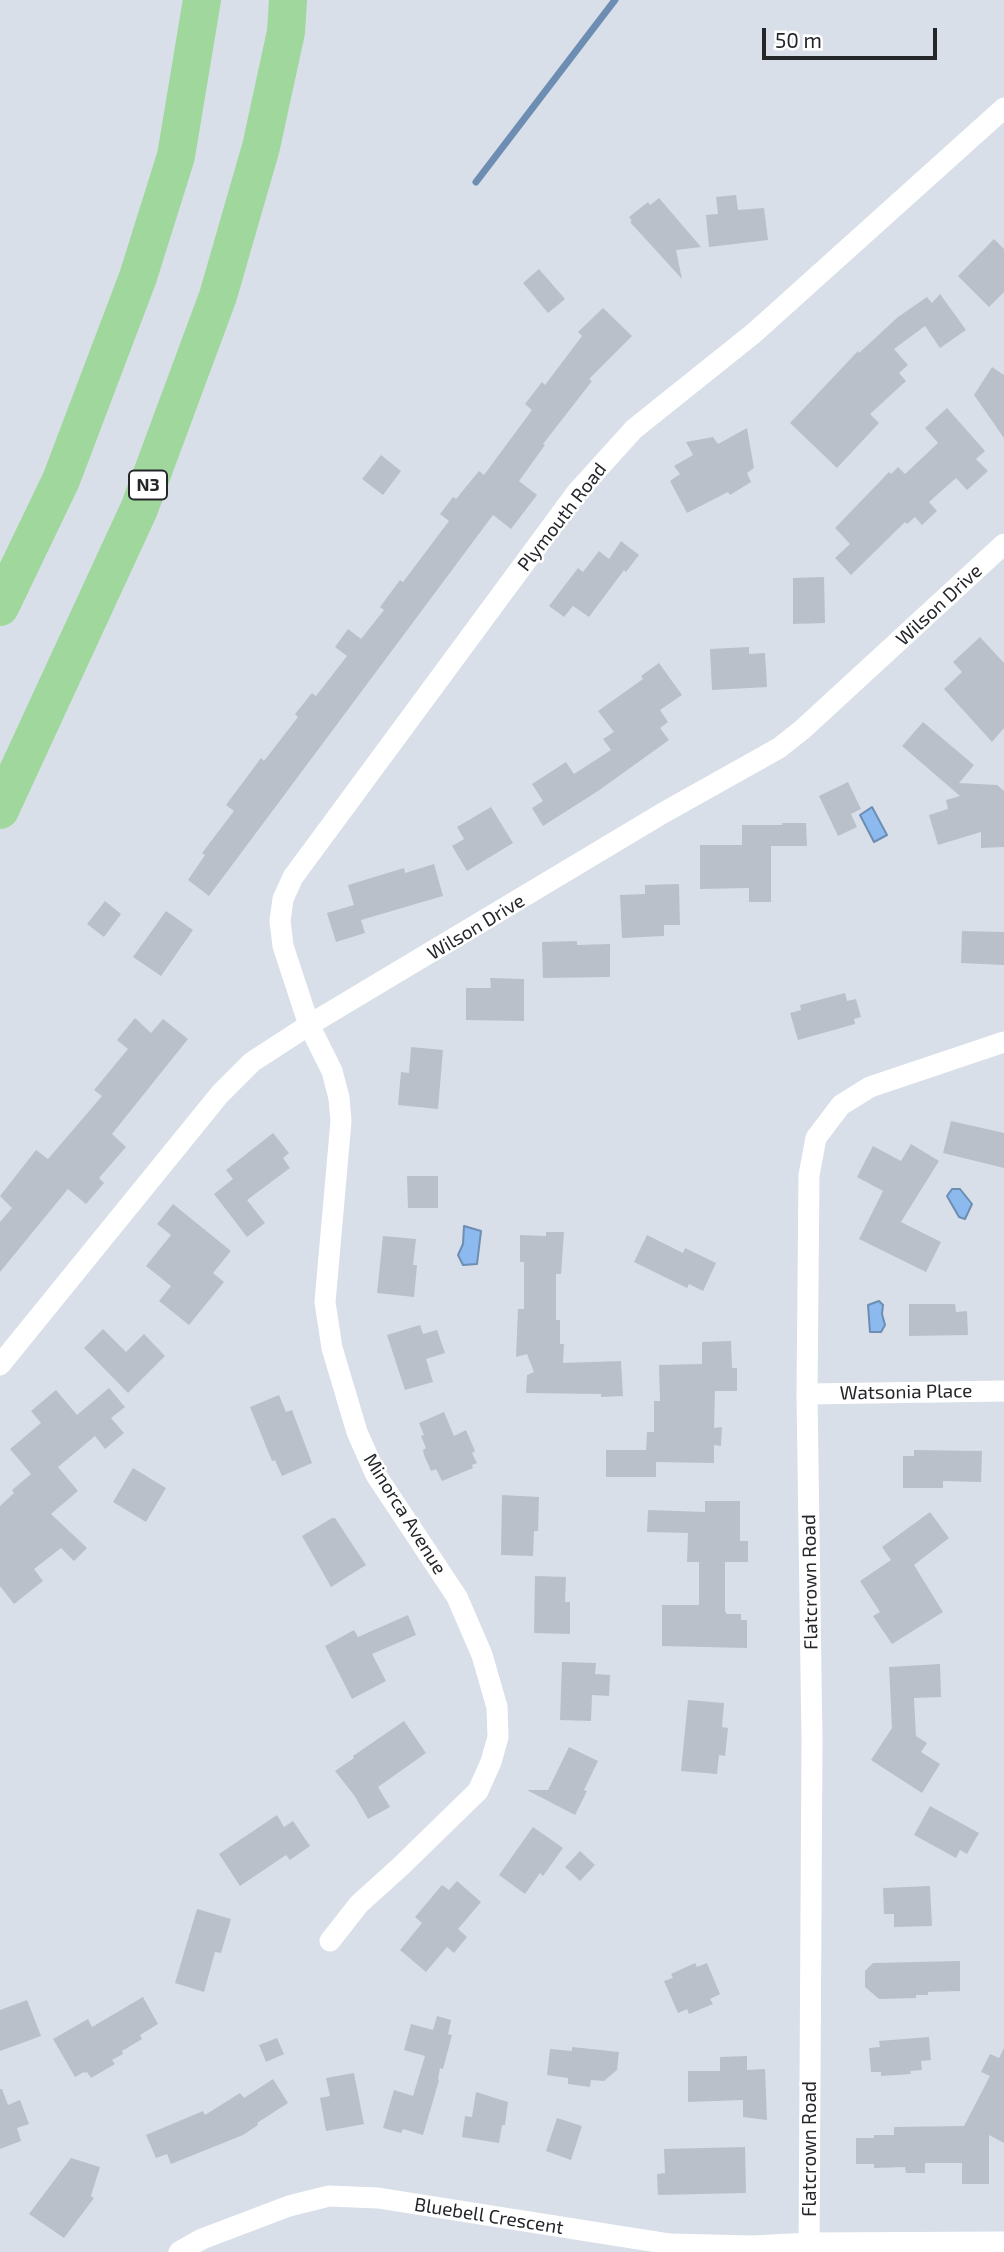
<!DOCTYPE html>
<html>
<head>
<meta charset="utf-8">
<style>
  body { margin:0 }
  #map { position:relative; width:1004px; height:2252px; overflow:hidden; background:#d8dfe8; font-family:"Exo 2",sans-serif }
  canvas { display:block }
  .scale { position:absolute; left:762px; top:28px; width:175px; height:32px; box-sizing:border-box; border:4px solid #24262a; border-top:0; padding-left:9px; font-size:21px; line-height:24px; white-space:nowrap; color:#24262a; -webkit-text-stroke:5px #fff; paint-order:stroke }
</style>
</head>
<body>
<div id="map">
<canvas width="1004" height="2252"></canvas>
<div class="scale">50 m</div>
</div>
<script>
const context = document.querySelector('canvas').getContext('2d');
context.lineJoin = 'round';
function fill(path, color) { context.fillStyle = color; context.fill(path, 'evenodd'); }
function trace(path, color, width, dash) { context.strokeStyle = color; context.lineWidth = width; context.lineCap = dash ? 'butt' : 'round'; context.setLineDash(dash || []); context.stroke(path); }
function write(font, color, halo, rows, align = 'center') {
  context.font = font + ' "Exo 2",sans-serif'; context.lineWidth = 5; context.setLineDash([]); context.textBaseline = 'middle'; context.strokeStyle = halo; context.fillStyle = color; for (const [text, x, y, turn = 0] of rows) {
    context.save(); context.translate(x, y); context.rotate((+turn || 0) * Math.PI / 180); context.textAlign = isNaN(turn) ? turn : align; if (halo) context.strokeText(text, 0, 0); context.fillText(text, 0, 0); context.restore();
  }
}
const water = new Path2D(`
  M872,807L887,835L874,842L860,815Z
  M952,1189H960L972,1204L965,1219L959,1217L947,1196Z
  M464,1226L481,1231L477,1264L463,1265L458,1255L463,1244Z
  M879,1301L883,1305L882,1314L885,1325L881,1332H870L868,1305Z`);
fill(water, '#8cb9ee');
trace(water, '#6d8db3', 2);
trace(new Path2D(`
  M476,182L615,0`), '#6d8db3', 7);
fill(new Path2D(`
  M736,195L738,210L764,208L768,240L709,247L706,215L718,214L716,197Z
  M659,198L701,247L676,250L682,279L630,222L632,221L629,217L648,202L650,205Z
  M994,239L1004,249V292L989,307L958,276Z
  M539,269L565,299L548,313L523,283Z
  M940,294L966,330L940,348L925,326L894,349L908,365L899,373L906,381L870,414L879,423L837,468L790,423L858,351L859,353L898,317L927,297L932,303Z
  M603,308L632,336L589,379L592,381L543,444L545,445L519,481L537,495L511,529L493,515L209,896L188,880L205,855L202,853L234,811L226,805L261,758L264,761L298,717L295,714L312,693L316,696L347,656L335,647L348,629L361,639L384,610L380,607L400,580L403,582L449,521L440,514L453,497L456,499L479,471L484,475L532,410L525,404L542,382L545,385L582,336L578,332Z
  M992,367L1004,375V438L974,395Z
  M947,408L985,451L976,459L988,471L967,490L956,478L929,502L937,511L922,525L915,517L907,524L905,522L851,575L835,558L850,544L835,528L889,472L891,474L898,467L905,474L938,443L925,428Z
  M747,428L754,468L747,473L751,482L730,495L728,492L687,513L670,481L680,474L674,466L693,455L686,442L713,437L718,444Z
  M381,455L401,471L383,495L362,479Z
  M621,541L639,555L626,572L624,570L589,617L573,606L564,617L549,606L578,568L583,572L599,551L609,559Z
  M824,577L825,623L793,624V578Z
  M980,637L1004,663V728L992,742L944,689L962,672L953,662Z
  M749,647V654L765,653L767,687L712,690L710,649Z
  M659,663L682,695L660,710L668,722L660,728L669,740L598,791L543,826L532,808L543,801L532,784L566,762L574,774L611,750L603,739L614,732L598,711L643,679L641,676Z
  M923,722L974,765L959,783L997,785L1004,791V847L981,848V832L938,845L929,815L948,809L946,800L960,796L902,746Z
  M848,782L861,809L851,814L857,827L838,836L819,796Z
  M491,807L513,843L467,871L452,846L464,839L457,827Z
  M782,823H806L807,846H771V902H749V888L700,889V845H742V825H782Z
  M434,864L443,896L361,920L365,933L336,942L327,913L354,905L348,885L404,868L405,873Z
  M679,884L680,925H664V936L622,938L620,895L645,894V885Z
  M105,901L121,914L104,937L87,924Z
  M166,911L193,930L161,976L133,957Z
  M962,931L1004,932V965L961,963Z
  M577,941V945L610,944V977L543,978L542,942Z
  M490,978L524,979V1021L466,1020V988H491Z
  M845,993L847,1001L856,999L861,1017L854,1019L855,1024L798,1040L790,1013L801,1010L800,1005Z
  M135,1018L151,1033L163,1019L188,1039L112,1134L126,1147L99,1178L104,1183L86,1204L68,1189L0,1272V1222L12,1208L0,1196L36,1150L48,1159L102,1096L94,1090L128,1049L117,1040Z
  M411,1047L443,1050L438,1109L398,1105L401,1072L409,1073Z
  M951,1121L1004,1133V1168L943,1153Z
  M273,1133L289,1153L283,1158L290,1168L247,1200L265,1223L247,1237L214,1194L233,1179L226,1170Z
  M911,1144L939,1161L901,1222L941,1242L926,1272L859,1239L883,1191L857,1177L873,1146L901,1161Z
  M407,1176H438V1208H408Z
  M173,1204L231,1251L213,1273L224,1282L189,1325L159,1301L171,1286L146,1266L171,1235L157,1224Z
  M546,1232H564L561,1274H556V1320H560V1344H564L563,1363L621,1361L623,1396L601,1397V1394L526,1393L527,1375L534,1372L527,1354L516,1357L518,1309H524V1262H520V1235L546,1236Z
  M647,1235L683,1253L685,1248L716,1263L703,1291L689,1284L687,1288L634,1262Z
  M383,1236L416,1239L413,1265H417L414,1297L377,1293Z
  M909,1304H955L956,1312L967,1311L968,1335L909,1336Z
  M420,1325L423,1334L437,1330L445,1353L426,1359L433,1382L405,1390L387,1335Z
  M103,1329L126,1352L144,1334L165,1356L128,1393L84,1348Z
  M731,1341L732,1368H737V1391H715L714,1428L722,1427L721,1446L714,1445V1463L656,1462V1477H606V1450H646L647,1432H654V1401H660L659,1365L702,1364V1342Z
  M109,1388L125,1407L111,1418L124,1433L105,1449L95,1436L58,1467L78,1491L51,1514L87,1548L74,1561L61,1548L34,1569L43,1581L14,1604L0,1586V1506L14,1493L12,1490L31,1474L10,1449L41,1423L31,1411L56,1390L77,1415Z
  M279,1395L286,1412L292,1410L312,1463L282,1476L275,1460L272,1461L250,1407Z
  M444,1412L454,1436L466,1430L475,1451L472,1453L477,1463L472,1465L473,1468L442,1481L436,1469L431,1471L424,1455L423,1450L426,1448L421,1436L424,1435L419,1423Z
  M914,1450L982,1451L981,1482L943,1481V1488H903V1456H914Z
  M133,1468L166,1488L146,1522L113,1502Z
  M502,1495L539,1497L538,1531H534L533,1556L501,1555Z
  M705,1501H740V1541H748V1562H725V1611L727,1614H741V1620H747V1648L662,1646V1605H699V1562H687L688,1533L647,1532L648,1510L705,1512Z
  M930,1512L949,1538L914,1565L943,1612L892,1644L873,1616L880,1612L860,1581L891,1560L882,1547Z
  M332,1518H335L366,1565L331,1587L302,1536Z
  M535,1576L566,1577L565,1602H570V1634L534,1633Z
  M408,1615L416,1635L372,1654L386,1681L352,1699L325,1646L354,1630L358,1637Z
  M562,1662L596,1663L595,1674L610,1675L609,1696L592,1695L591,1721L560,1720Z
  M940,1664L941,1697L914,1698L916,1736L927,1743L921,1752L940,1764L922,1793L871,1760L892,1728L889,1667Z
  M688,1700L724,1703L722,1727L728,1728L725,1756L719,1755L717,1774L681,1771Z
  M404,1721L426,1753L378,1787L390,1807L368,1819L354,1795L335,1771L354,1758L353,1756Z
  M569,1747L598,1761L584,1790L587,1791L575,1815L527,1790H548Z
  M930,1806L979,1833L967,1854L960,1850L956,1858L914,1835Z
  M277,1815L284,1827L293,1821L310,1846L290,1860L286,1855L240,1886L219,1854Z
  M533,1827L563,1848L543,1876L540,1873L525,1894L499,1875Z
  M580,1851L595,1865L580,1881L565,1867Z
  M457,1881L481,1902L458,1929L467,1937L454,1953L447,1947L426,1972L400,1950L422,1923L415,1917L442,1885L449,1890Z
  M930,1886L932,1926L894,1927V1914H884L883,1888Z
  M197,1909L231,1919L221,1953L215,1952L204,1992L175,1983Z
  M960,1961V1991L928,1992V1995H916V1998L879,1999L865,1987V1971L873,1963Z
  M695,1963L697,1967L707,1963L720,1994L710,1999L713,2004L689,2014L687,2009L678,2013L664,1981L673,1978L671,1974Z
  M143,1997L158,2024L140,2035L142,2039L122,2051L123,2054L112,2060L115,2064L91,2078L87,2072L85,2073L84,2072L75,2077L53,2039L88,2019L92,2027Z
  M27,2000L41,2036L0,2051V2010Z
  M437,2016L451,2020L448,2034L452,2035L443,2069L440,2068L438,2079L439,2080L423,2135L403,2129L401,2133L383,2128L394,2090L413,2096L425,2056L404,2050L411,2024L433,2030Z
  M929,2037L931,2060L921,2061L922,2070L910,2071L911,2074L881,2076V2072H871L869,2048L880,2047L879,2041Z
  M277,2038L284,2054L266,2062L259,2045Z
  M572,2047L619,2052L617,2070L604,2081L591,2080L590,2087L568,2084V2078L547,2075L550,2049L572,2051Z
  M1004,2048V2143L989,2135V2184H962V2163H925V2173H906L905,2167L874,2168V2164H856V2138H874V2135H894V2127L964,2126L990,2076L981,2072L990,2054L999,2058Z
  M747,2056V2070L765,2069L767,2120L743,2117V2100L688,2102V2071H720V2057Z
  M354,2073L364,2124L326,2131L320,2098L330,2096L326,2078Z
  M273,2079L288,2103L257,2123L258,2125L243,2135L171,2164L167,2154L156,2158L146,2135L203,2111L205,2115L240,2093L244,2098Z
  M0,2089H2L8,2105L20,2100L29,2124L17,2128L21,2141L0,2149Z
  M476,2092L508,2102L505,2125H502L499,2143L462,2137L465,2116L472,2117Z
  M557,2118L582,2126L571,2160L546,2151Z
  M745,2147L746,2193L658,2195L657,2174L665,2173L664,2149Z
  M71,2158L100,2167L91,2196L94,2198L64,2238L29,2214Z`), '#b9c0c9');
trace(new Path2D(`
  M0,1365L220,1094L252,1062L309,1025L663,813L779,748L803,729L1004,544
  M807,1394L1004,1391
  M330,1941L359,1904L400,1867L478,1791L491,1762L498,1737L497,1707L482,1655L457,1597L376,1475L357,1432L332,1348L325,1302L341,1121L339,1098L332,1071L309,1025L283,946L280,921L283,899L293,877L577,492L634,429L754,333L1004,108
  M179,2252L202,2239L289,2206L329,2196L378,2198L670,2244L753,2246L809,2243L1004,2242
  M809,2252L812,1741L807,1394L809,1175L816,1138L841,1105L870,1087L1004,1042`), '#fff', 21);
trace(new Path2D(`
  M0,607L61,480L138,277L176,156L202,0
  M0,810L139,509L218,296L261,147L286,32L288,0`), '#a0d79d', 38);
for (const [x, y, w] of [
  [148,485,38]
]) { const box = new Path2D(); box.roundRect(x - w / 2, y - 14.5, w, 29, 5); context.fillStyle = '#fff'; context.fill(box); trace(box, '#24262a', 2); }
write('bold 18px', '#24262a', null, [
  ["N3",148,485]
]);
write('19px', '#24262a', '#fff', [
  ["Plymouth Road",562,517,-52],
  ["Wilson Drive",939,605,-43],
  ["Wilson Drive",476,927,-31],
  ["Watsonia Place",906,1392,-1],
  ["Minorca Avenue",405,1514,58],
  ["Flatcrown Road",810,1582,-91],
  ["Flatcrown Road",810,2149,-90],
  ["Bluebell Crescent",489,2216,9]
]);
</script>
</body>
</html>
